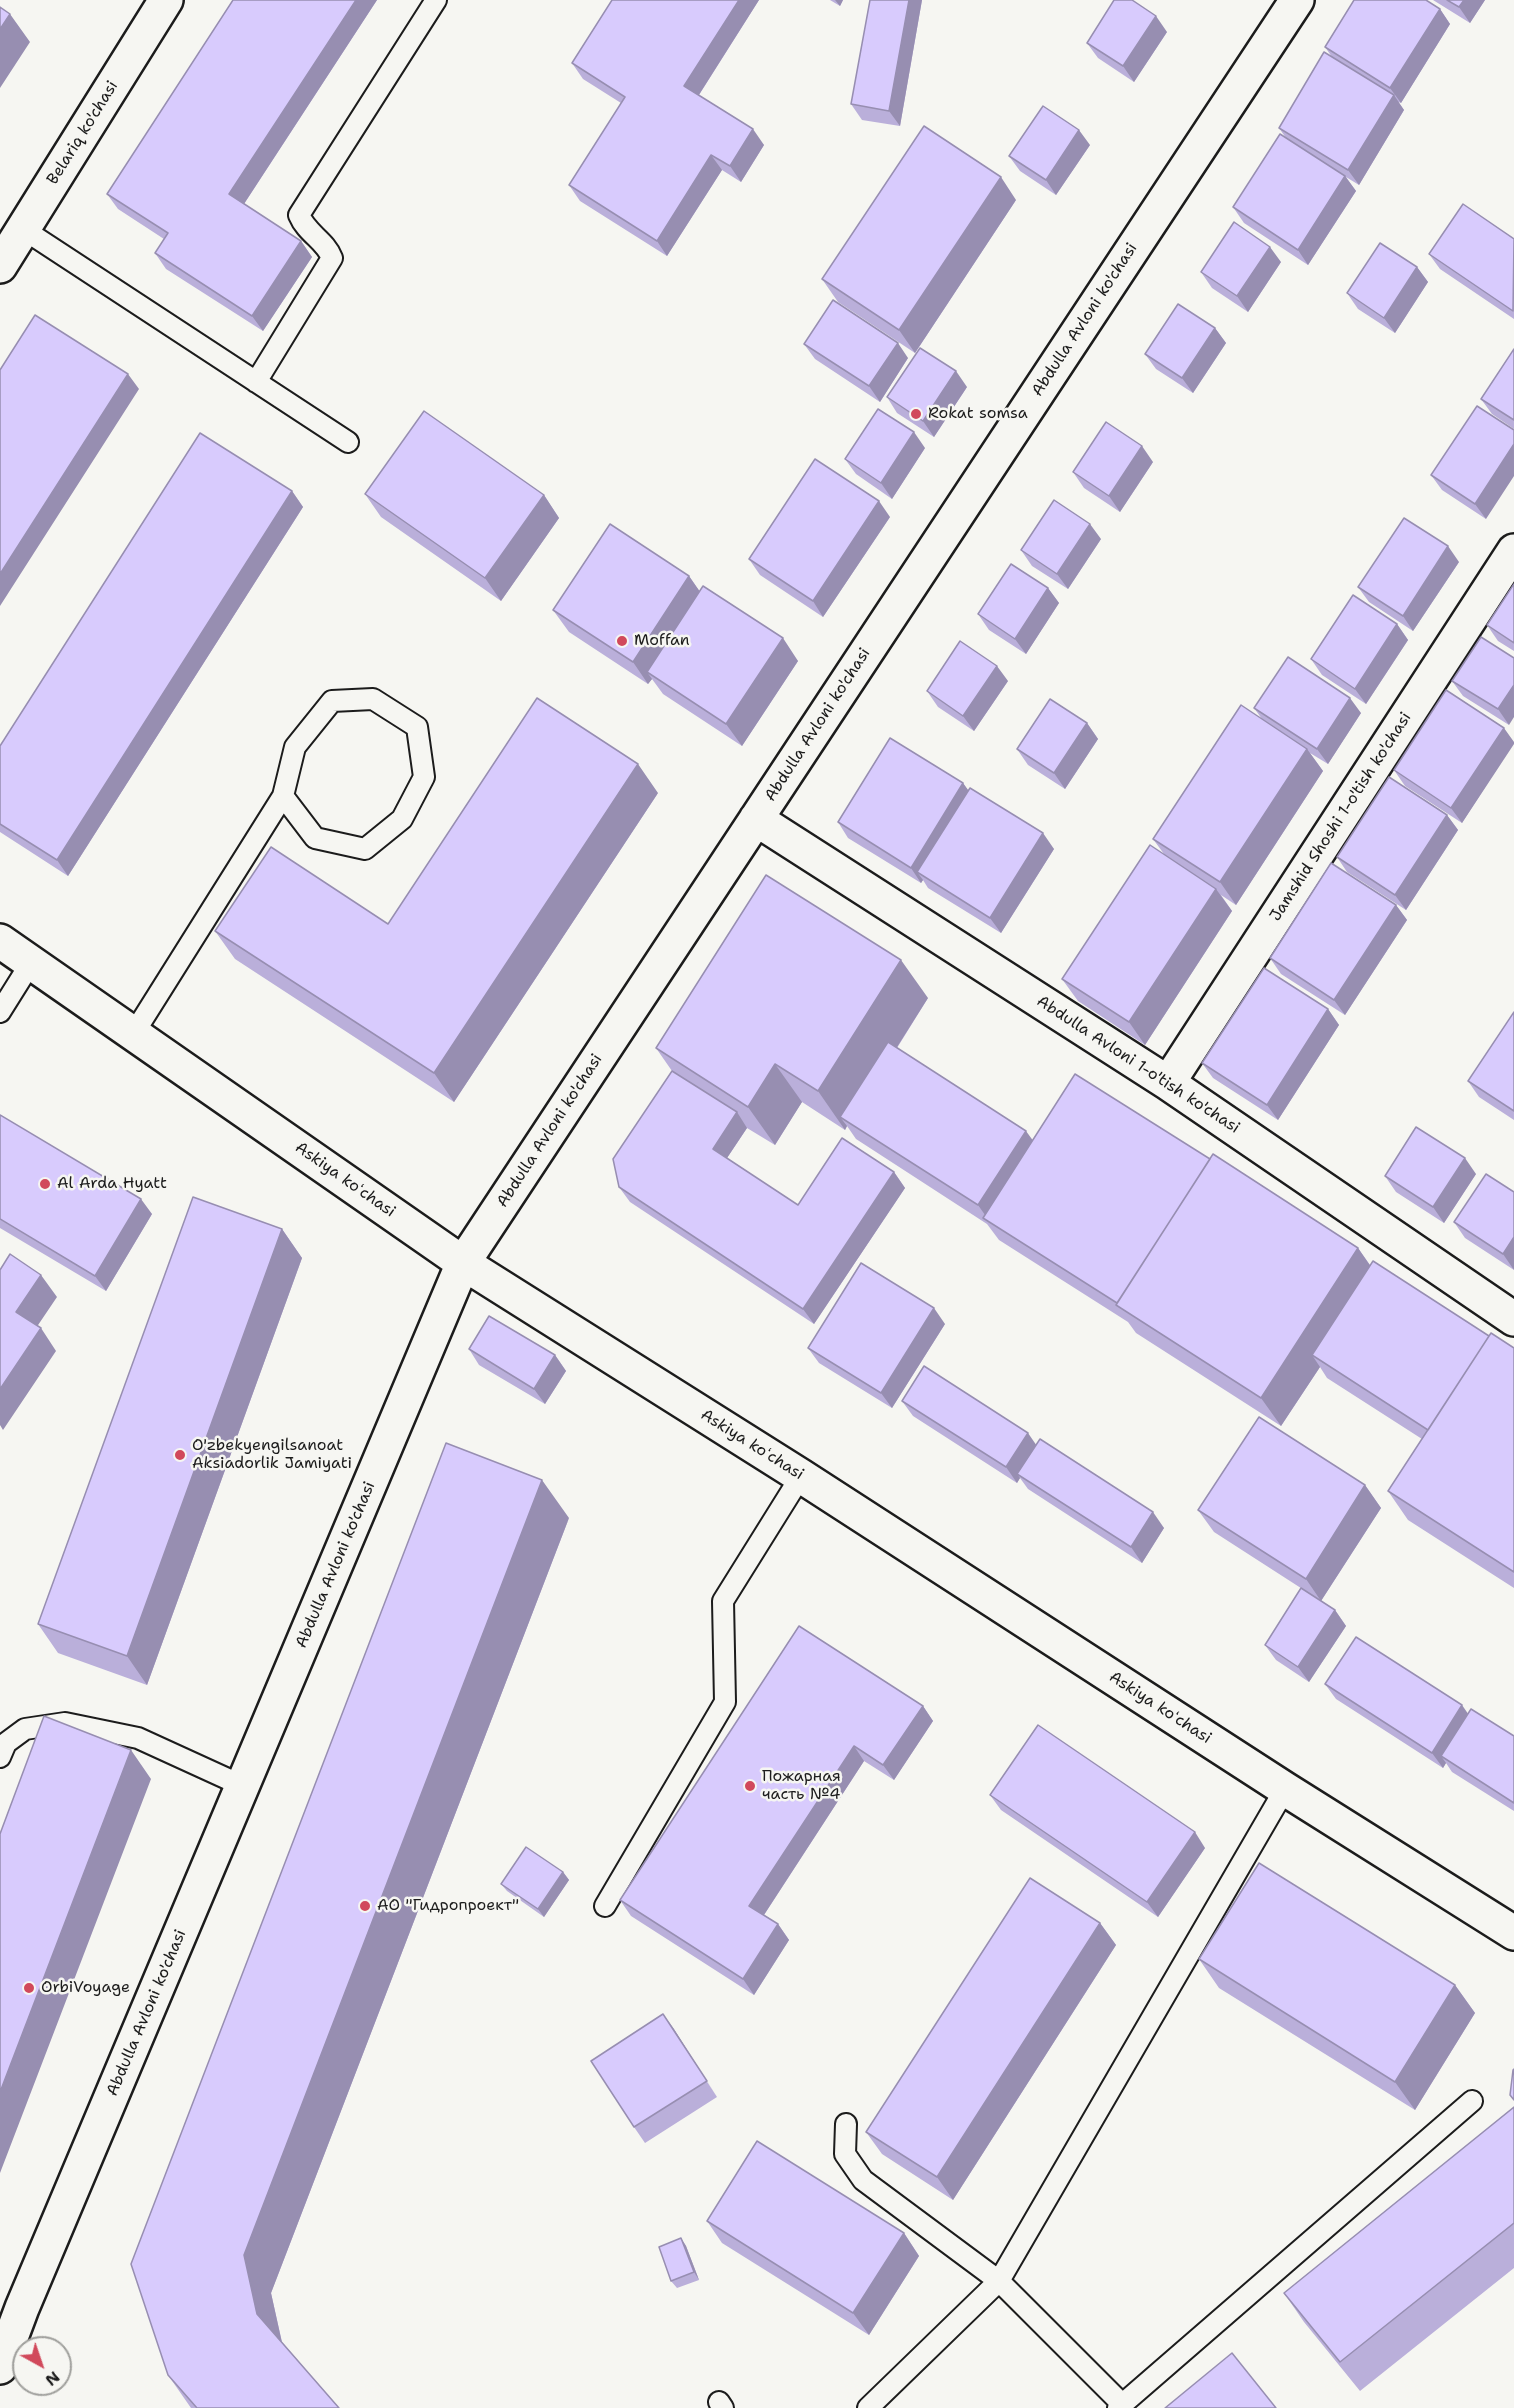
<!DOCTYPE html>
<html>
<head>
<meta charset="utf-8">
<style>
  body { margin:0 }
  #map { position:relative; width:1514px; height:2408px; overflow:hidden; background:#f6f6f2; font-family:"Shantell Sans",sans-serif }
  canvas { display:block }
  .north { position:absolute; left:12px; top:2336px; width:60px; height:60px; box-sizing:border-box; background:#f6f6f2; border:2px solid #9f9f9c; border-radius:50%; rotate:140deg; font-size:16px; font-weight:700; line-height:24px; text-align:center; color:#1c1c1c }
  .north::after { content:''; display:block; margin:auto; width:21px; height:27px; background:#d1495b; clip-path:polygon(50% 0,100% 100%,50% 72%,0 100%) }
</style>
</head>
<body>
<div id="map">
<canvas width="1514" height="2408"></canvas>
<div class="north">N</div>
</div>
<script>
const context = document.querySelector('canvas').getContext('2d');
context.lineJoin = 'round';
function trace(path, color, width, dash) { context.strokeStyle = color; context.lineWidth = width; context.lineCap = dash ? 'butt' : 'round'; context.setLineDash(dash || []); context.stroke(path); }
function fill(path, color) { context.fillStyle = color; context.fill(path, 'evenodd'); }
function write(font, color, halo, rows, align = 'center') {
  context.font = font + ' "Shantell Sans",sans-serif'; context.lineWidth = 5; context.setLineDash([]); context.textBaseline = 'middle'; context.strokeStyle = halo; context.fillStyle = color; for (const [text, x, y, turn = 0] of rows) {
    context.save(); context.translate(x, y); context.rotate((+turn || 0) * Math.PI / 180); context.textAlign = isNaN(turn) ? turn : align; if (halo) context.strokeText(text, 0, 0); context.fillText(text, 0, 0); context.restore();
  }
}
const service = new Path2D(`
  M23,229L348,442
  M256,382L332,258C325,240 307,234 299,215L436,0
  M0,1012L32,961
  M134,1033L283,796L295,747L332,701L373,699L417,727L424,777L402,819L365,849L315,838L283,796
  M0,1757L6,1743L25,1729L65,1723L138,1738L243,1786
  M605,1906L725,1702L723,1601L801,1476
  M846,2124L845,2154L863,2180L999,2281L1122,2404
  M719,2402L723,2408
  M868,2408L999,2281L1285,1789
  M1118,2408L1472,2101`);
const minor = new Path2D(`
  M0,266L166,0
  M756,819L1168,1083L1514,1319
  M0,941L463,1263L801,1476L1285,1789L1514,1933
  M1168,1083L1514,551
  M0,2367L22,2308L463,1263L1297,0`);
trace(service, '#1c1c1c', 24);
trace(minor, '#1c1c1c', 38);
trace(service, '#f6f6f2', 20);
trace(minor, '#f6f6f2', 33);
fill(new Path2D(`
  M233,0H377L244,204L301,241L312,257L263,331L166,269L155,253L164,239L118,209L107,194Z
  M612,0H759L699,95L764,145L741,182L722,170L667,256L580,201L569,185L621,103L583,79L572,63Z
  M830,0H843L840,6Z
  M870,0H922L900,126L862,120L851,104Z
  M1433,0H1485L1470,23Z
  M1440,9L1450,24L1401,103L1398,102L1404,110L1359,185L1346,177L1356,191L1308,265L1244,223L1233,207L1286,138L1279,128L1332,57L1325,47Z
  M1167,32L1134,82L1098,58L1087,43Z
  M1090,145L1056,195L1020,171L1009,156Z
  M1016,200L915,353L838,302L822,279Z
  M1514,239V319L1440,269L1429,254Z
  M1281,262L1248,312L1212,288L1201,272Z
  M1417,267L1428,282L1395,333L1358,309L1347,293Z
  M1215,328L1226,343L1193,393L1156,369L1145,354Z
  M804,344L908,358L880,402L815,359Z
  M1514,349V429L1492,414L1481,399Z
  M967,387L934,437L897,413L887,397Z
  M1477,406L1486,519L1442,490L1431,475Z
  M925,448L892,499L856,474L845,459Z
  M1153,462L1120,512L1084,488L1073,472Z
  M292,491L303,507L68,876L0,832V746Z
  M365,494L544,495L559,518L501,601L381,517Z
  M890,517L823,617L760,575L749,559Z
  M1101,539L1068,589L1032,566L1021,550Z
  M1459,562L1413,631L1369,602L1358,587Z
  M689,576L700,592L798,661L742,746L663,694L652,679L648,684L569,632L553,610Z
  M1514,584V651L1498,641L1487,625Z
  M1048,588L1059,603L1026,654L989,630L978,614Z
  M1397,624L1408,640L1366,704L1322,675L1311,659Z
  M1481,637L1509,725L1463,696L1452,681Z
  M1008,681L974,731L938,707L927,691Z
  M1254,708L1361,713L1328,764L1310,753L1323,771L1236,905L1221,895L1232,911L1145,1045L1078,1001L1062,979L1164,854L1153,839L1262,719Z
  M1087,723L1098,739L1065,789L1028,765L1017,749Z
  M1514,742L1462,823L1405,786L1394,770Z
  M963,783L968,791L1054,849L1001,933L928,888L923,880L921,883L848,838L838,822Z
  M658,793L454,1102L235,959L215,931L388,924Z
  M1447,815L1458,830L1406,910L1347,872L1337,857Z
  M1396,905L1407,920L1345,1015L1281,974L1270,958Z
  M928,998L897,1048L1033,1140L1210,1159L1358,1248L1370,1265L1489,1336L1514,1348V1588L1408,1520L1388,1491L1422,1439L1327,1378L1320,1367L1281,1426L1136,1333L1128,1322L999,1240L987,1224L856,1139L847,1126L845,1130L802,1102L775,1145L747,1128L727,1158L798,1205L894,1172L905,1188L814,1324L630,1202L619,1187L672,1071L656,1048Z
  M1328,1009L1339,1025L1278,1120L1213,1078L1202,1063Z
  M1514,1012V1120L1479,1097L1468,1081Z
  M0,1115L152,1214L106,1291L0,1228Z
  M1476,1174L1444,1223L1396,1192L1385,1176Z
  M1486,1174L1514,1270L1465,1238L1454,1222Z
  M282,1229L302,1258L147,1685L58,1653L38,1624Z
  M945,1324L892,1408L819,1363L808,1348Z
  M469,1349L555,1355L566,1371L545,1404L479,1365Z
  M902,1401L1036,1445L1164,1528L1142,1563L1028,1489L1020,1478L1017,1483L913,1416Z
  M1365,1485L1381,1508L1321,1601L1214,1532L1198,1510Z
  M569,1518L271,2293L282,2342L339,2408H191L168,2375Z
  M1335,1610L1346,1626L1309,1682L1276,1660L1265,1645Z
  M799,1626L923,1706L933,1721L894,1780L864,1761L764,1915L778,1924L789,1940L754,1995L631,1916L620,1900Z
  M1325,1684L1468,1714L1514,1736V1811L1452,1772L1446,1763L1443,1768L1336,1699Z
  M990,1795L1205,1848L1158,1917L1001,1810Z
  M563,1872L569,1880L544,1917L507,1891L501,1884Z
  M1100,1923L1116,1945L953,2200L882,2154L866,2132Z
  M1199,1959L1455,1985L1475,2013L1415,2110L1219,1988Z
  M663,2014L717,2097L645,2143L634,2127Z
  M1514,2107V2268L1360,2391L1304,2322L1284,2293Z
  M707,2221L904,2233L919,2256L869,2335L722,2243Z
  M681,2238L686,2246L699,2280L677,2288L671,2281Z`), '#baafda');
fill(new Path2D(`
  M356,0H377L240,210L229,194Z
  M739,0H759L695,101L684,86Z
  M835,0H843L840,6Z
  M909,0H922L900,126L889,111Z
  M1464,0H1485L1470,23L1459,7Z
  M1440,9L1450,24L1401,103L1390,88Z
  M10,14L30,42L0,88V29Z
  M1156,16L1167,32L1134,82L1123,66Z
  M1394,95L1404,110L1359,185L1348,170Z
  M753,129L764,145L741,182L730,166Z
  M1079,130L1090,145L1056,195L1046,180Z
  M711,155L722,170L667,256L657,241Z
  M1345,176L1356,191L1308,265L1298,250Z
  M1001,177L1016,200L915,353L899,330Z
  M301,241L312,257L263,331L252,316Z
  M1270,247L1281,262L1248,312L1237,296Z
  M1417,267L1428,282L1395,333L1384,318Z
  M1215,328L1226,343L1193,393L1182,378Z
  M898,343L908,358L880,402L869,386Z
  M956,371L967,387L934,437L923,421Z
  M128,374L139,389L0,606V574Z
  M914,432L925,448L892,499L881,483Z
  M1514,444V476L1486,519L1475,504Z
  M1142,446L1153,462L1120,512L1109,496Z
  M292,491L303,507L68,876L57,860Z
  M544,495L559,518L501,601L485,578Z
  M879,501L890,517L823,617L813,601Z
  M1090,524L1101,539L1068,589L1057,574Z
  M1448,546L1459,562L1413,631L1403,616Z
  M689,576L705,599L647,672L652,679L648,684L633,662Z
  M1048,588L1059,603L1026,654L1015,639Z
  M1397,624L1408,640L1366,704L1355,689Z
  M783,638L798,661L742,746L726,724Z
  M997,666L1008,681L974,731L963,716Z
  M1514,685V717L1509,725L1498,709Z
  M1350,698L1361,713L1328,764L1317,749Z
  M1087,723L1098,739L1065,789L1054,773Z
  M1504,728L1514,742V744L1462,823L1451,808Z
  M1307,749L1323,771L1236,905L1220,882Z
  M638,764L658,793L454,1102L434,1073Z
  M963,783L974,798L917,872L923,880L921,883L911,868Z
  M1447,815L1458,830L1406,910L1395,895Z
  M1043,833L1054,849L1001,933L990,918Z
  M1216,889L1232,911L1145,1045L1129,1022Z
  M1396,905L1407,920L1345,1015L1334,1000Z
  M901,960L928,998L849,1123L840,1117L847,1126L845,1130L818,1091Z
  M1328,1009L1339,1025L1278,1120L1267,1105Z
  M775,1064L802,1102L775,1145L748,1107Z
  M737,1112L747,1128L723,1164L713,1149Z
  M1026,1131L1042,1153L990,1222L978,1205Z
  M1465,1158L1476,1174L1444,1223L1433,1207Z
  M894,1172L905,1188L814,1324L803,1309Z
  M141,1199L152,1214L106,1291L95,1276Z
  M282,1229L302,1258L147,1685L127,1656Z
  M1514,1237V1270L1503,1254Z
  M1358,1248L1378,1277L1312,1355L1320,1367L1281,1426L1261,1398Z
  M41,1275L57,1297L32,1334L16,1312Z
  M934,1308L945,1324L892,1408L881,1393Z
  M41,1328L56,1351L3,1430L0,1425V1389Z
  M555,1355L566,1371L545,1404L534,1389Z
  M1028,1433L1039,1449L1017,1474L1020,1478L1017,1483L1006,1467Z
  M542,1480L569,1518L271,2293L284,2352L257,2314L244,2255Z
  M1365,1485L1381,1508L1321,1601L1306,1579Z
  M1153,1512L1164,1528L1142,1563L1131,1547Z
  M1335,1610L1346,1626L1309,1682L1298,1667Z
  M1462,1705L1473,1721L1441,1756L1446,1763L1443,1768L1432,1753Z
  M923,1706L933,1721L894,1780L883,1765Z
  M854,1746L864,1761L760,1921L749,1906Z
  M131,1750L151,1779L0,2173V2092Z
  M1195,1832L1205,1848L1158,1917L1147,1902Z
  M563,1872L569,1880L544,1917L538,1909Z
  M1100,1923L1116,1945L953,2200L937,2177Z
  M778,1924L789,1940L754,1995L743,1979Z
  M1455,1985L1475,2013L1415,2110L1395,2082Z
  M663,2014L674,2029L717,2097L707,2081Z
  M904,2233L919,2256L869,2335L853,2313Z
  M681,2238L686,2246L699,2280L694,2272Z`), '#978eb1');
const building = new Path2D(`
  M233,0H356L229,194L301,241L252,316L155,253L168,233L107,194Z
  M612,0H739L684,86L753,129L730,166L711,155L657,241L569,185L625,97L572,63Z
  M870,0H909L889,111L851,104Z
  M1114,0H1132L1156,16L1123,66L1087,43Z
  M1354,0H1426L1440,9L1390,88L1325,47Z
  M1447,0H1464L1459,7Z
  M0,7L10,14L0,29Z
  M1324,52L1394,95L1348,170L1279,128Z
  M1043,106L1079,130L1046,180L1009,156Z
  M924,126L1001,177L899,330L822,279Z
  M1280,134L1345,176L1298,250L1233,207Z
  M1463,204L1514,239L1513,311L1429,254Z
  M1234,222L1270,247L1237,296L1201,272Z
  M1380,243L1417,267L1384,318L1347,293Z
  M833,300L898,343L869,386L804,344Z
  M1178,304L1215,328L1182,378L1145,354Z
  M35,315L128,374L0,574V370Z
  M920,348L956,371L923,421L887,397Z
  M1514,349V420L1481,399Z
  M1477,406L1514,430V444L1475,504L1431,475Z
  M878,409L914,432L881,483L845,459Z
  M424,411L544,495L485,578L365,494Z
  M1106,422L1142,446L1109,496L1073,472Z
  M200,433L292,491L57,860L0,824V746Z
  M815,459L879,501L813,601L749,559Z
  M1054,500L1090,524L1057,574L1021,550Z
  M1404,518L1448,546L1403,616L1358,587Z
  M610,524L689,576L633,662L553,610Z
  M1011,564L1048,588L1015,639L978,614Z
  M1514,584V643L1487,625Z
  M703,586L783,638L726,724L647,672Z
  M1353,595L1397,624L1355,689L1311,659Z
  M1481,637L1514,658V685L1498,709L1452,681Z
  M960,641L997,666L963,716L927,691Z
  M1288,657L1350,698L1317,749L1254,708Z
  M1446,690L1504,728L1451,808L1394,770Z
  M537,698L638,764L434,1073L215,931L271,847L388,924Z
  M1050,699L1087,723L1054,773L1017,749Z
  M1241,705L1307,749L1220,882L1153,839Z
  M890,738L963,783L911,868L838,822Z
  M1389,777L1447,815L1395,895L1337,857Z
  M970,788L1043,833L990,918L917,872Z
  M1150,845L1216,889L1129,1022L1062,979Z
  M1331,863L1396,905L1334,1000L1270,958Z
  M766,875L901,960L818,1091L775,1064L748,1107L656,1048Z
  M1264,968L1328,1009L1267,1105L1202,1063Z
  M1514,1012V1111L1468,1081Z
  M888,1042L1026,1131L978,1205L840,1117Z
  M672,1071L737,1112L713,1149L798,1205L842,1138L894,1172L803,1309L619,1187L613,1159Z
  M1075,1074L1210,1159L1117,1303L983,1218Z
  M0,1115L141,1199L95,1276L0,1219Z
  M1416,1127L1465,1158L1433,1207L1385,1176Z
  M1213,1154L1358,1248L1261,1398L1116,1305Z
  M1486,1174L1514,1192V1237L1503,1254L1454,1222Z
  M193,1197L282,1229L127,1656L38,1624Z
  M10,1254L41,1275L16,1312L41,1328L0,1389V1270Z
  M1373,1261L1489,1336L1428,1430L1312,1355Z
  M861,1263L934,1308L881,1393L808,1348Z
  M489,1316L555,1355L534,1389L469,1349Z
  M1491,1333L1514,1348V1572L1388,1491Z
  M924,1366L1028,1433L1006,1467L902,1401Z
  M1259,1417L1365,1485L1306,1579L1198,1510Z
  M1040,1439L1153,1512L1131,1547L1017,1474Z
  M446,1443L542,1480L244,2255L257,2314L339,2408H197L168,2375L131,2264Z
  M1301,1588L1335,1610L1298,1667L1265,1645Z
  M799,1626L923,1706L883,1765L854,1746L749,1906L778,1924L743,1979L620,1900Z
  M1356,1637L1462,1705L1432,1753L1325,1684Z
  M1471,1709L1514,1736V1803L1441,1756Z
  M44,1716L131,1750L0,2092V1834Z
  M1038,1725L1195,1832L1147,1902L990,1795Z
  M526,1847L563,1872L538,1909L501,1884Z
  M1259,1863L1455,1985L1395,2082L1199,1959Z
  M1030,1878L1100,1923L937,2177L866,2132Z
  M663,2014L707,2081L634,2127L591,2061Z
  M1514,2069V2100L1510,2095L1513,2070Z
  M1514,2107V2223L1340,2362L1284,2293Z
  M757,2141L904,2233L853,2313L707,2221Z
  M681,2238L694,2272L671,2281L659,2247Z
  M1232,2353L1276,2408H1165Z`);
fill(building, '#d8cbfd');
trace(building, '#978eb1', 1.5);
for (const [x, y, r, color] of [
  [916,414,6,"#d1495b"],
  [622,641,6,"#d1495b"],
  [45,1184,6,"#d1495b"],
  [180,1455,6,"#d1495b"],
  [750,1786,6,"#d1495b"],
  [365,1906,6,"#d1495b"],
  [29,1988,6,"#d1495b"]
]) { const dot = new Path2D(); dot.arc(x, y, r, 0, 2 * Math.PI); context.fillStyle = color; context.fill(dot); trace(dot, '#f6f6f2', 2); }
write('16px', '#1c1c1c', '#f6f6f2', [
  ["Belariq ko'chasi",83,133,-58],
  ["Abdulla Avloni ko'chasi",1085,320,-57],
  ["Abdulla Avloni ko'chasi",818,725,-57],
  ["Jamshid Shoshi 1-o'tish ko'chasi",1341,817,-57],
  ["Abdulla Avloni 1-o'tish ko'chasi",1138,1065,33],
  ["Abdulla Avloni ko'chasi",550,1131,-57],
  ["Askiya koʻchasi",345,1180,35],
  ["Askiya koʻchasi",752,1445,32],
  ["Abdulla Avloni ko'chasi",336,1565,-67],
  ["Askiya koʻchasi",1160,1708,33],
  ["Abdulla Avloni ko'chasi",147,2013,-67]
]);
write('16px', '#1c1c1c', '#f6f6f2', [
  ["Rokat somsa",928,414],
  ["Moffan",634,641],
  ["Al Arda Hyatt",57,1184],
  ["O'zbekyengilsanoat",192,1446],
  ["Aksiadorlik Jamiyati",192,1464],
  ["Пожарная",762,1777],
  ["часть №4",762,1795],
  ["АО \"Гидропроект\"",377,1906],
  ["OrbiVoyage",41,1988]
], 'left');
</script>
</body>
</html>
